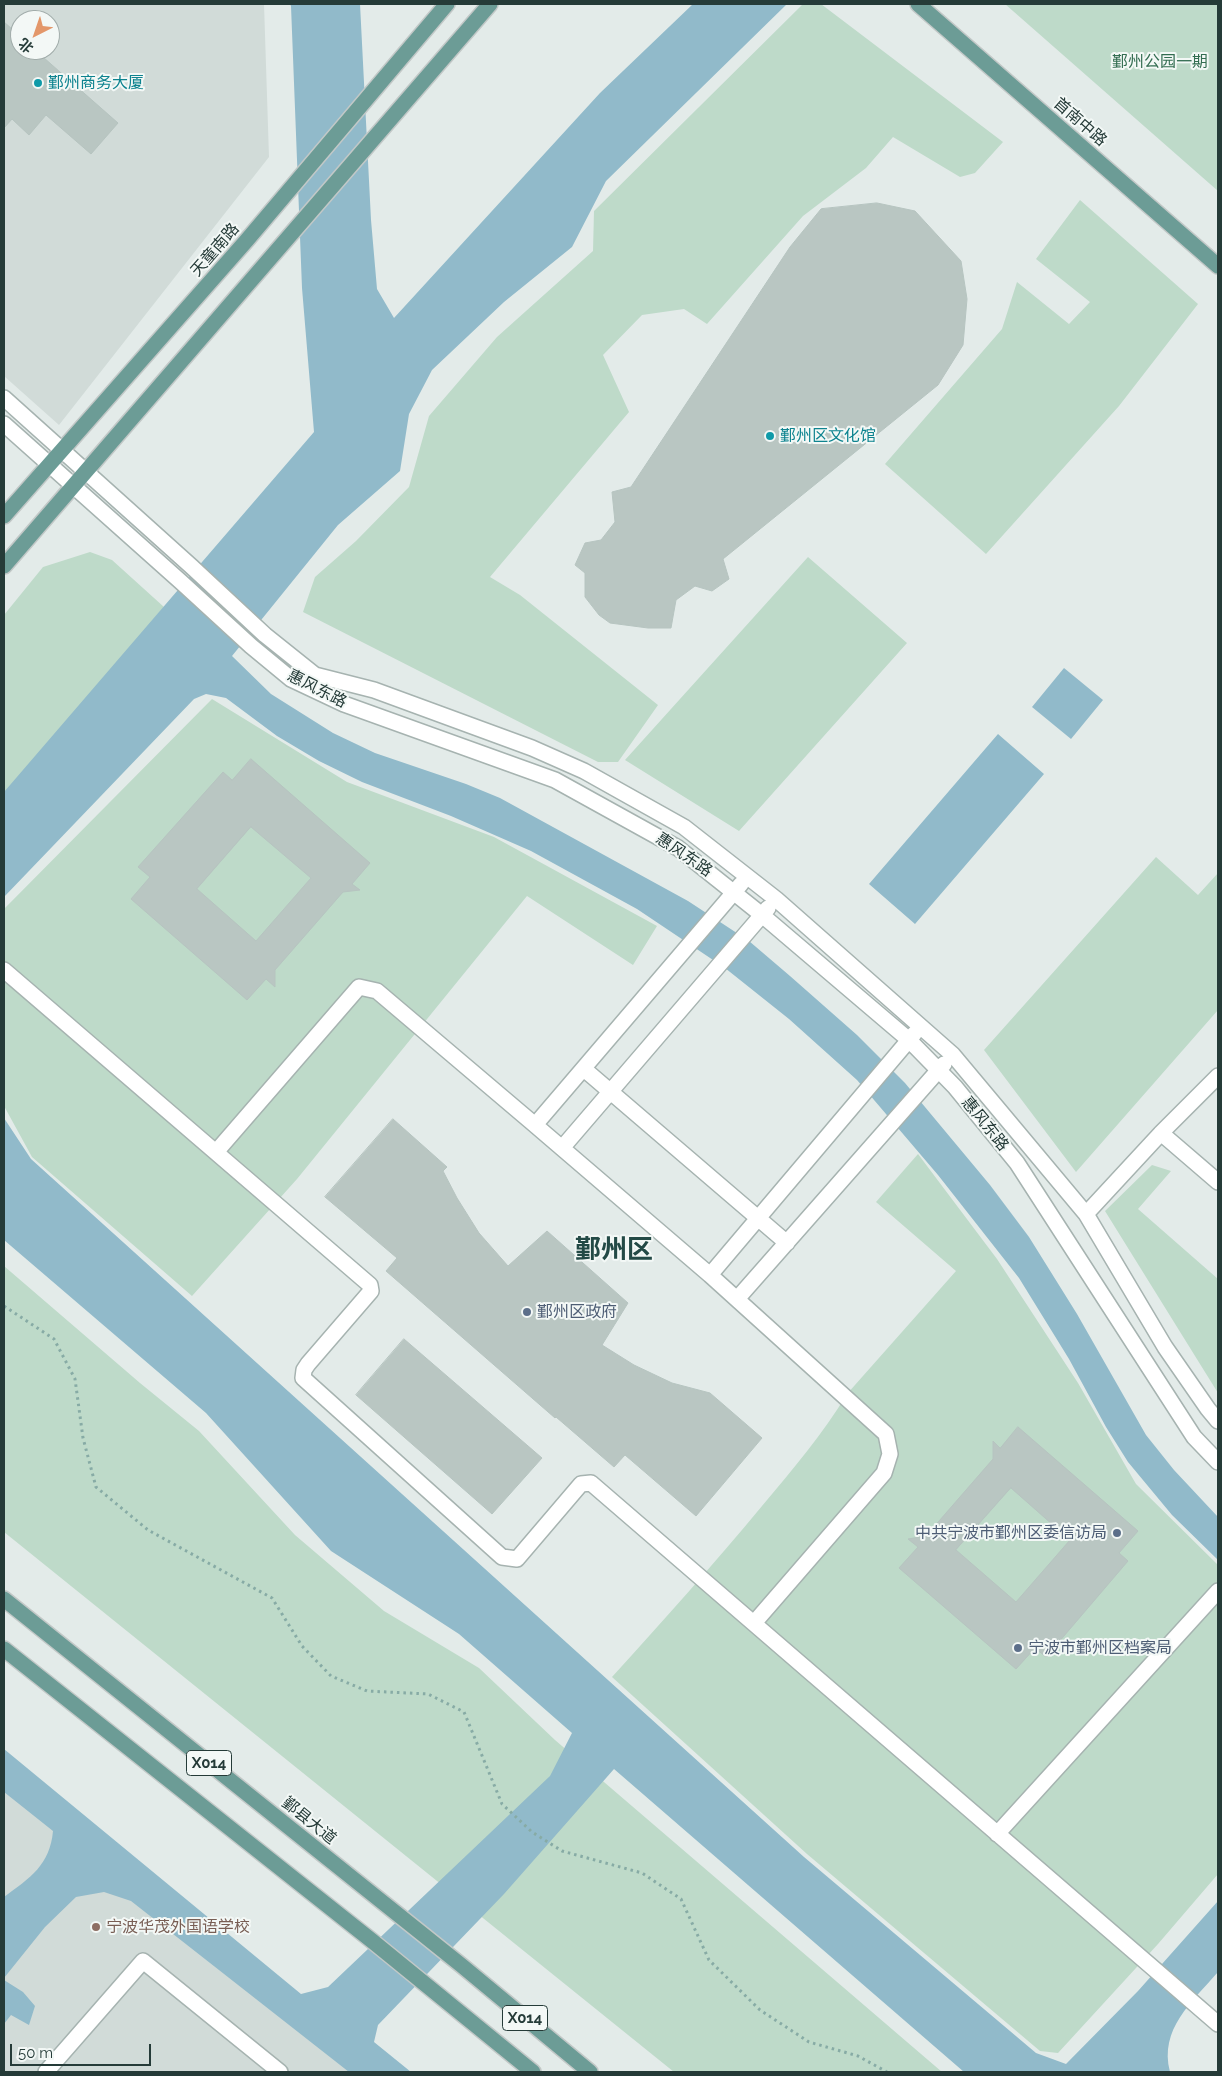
<!DOCTYPE html>
<html>
<head>
<meta charset="utf-8">
<style>
  body { margin:0 }
  #map { position:relative; width:1222px; height:2076px; overflow:hidden; background:#e3ebe9; font-family:Raleway,"Noto Sans SC",sans-serif }
  canvas { display:block }
  .frame { position:absolute; inset:0; border:5px solid #253b38; pointer-events:none }
  .north { position:absolute; left:10px; top:10px; width:50px; height:50px; box-sizing:border-box; background:#f3f8f6; border:1px solid #a1acaa; border-radius:50%; rotate:221deg; font-size:14px; font-weight:700; line-height:20px; text-align:center; color:#253b38 }
  .north::after { content:''; display:block; margin:auto; width:18px; height:22px; background:#e3976a; clip-path:polygon(50% 0,100% 100%,50% 72%,0 100%) }
  .scale { position:absolute; left:10px; top:2044px; width:141px; height:22px; box-sizing:border-box; border:2px solid #253b38; border-top:0; padding-left:6px; font-size:15px; line-height:18px; white-space:nowrap; color:#253b38; -webkit-text-stroke:4px #f3f8f6; paint-order:stroke }
</style>
</head>
<body>
<div id="map">
<canvas width="1222" height="2076"></canvas>
<div class="frame"></div>
<div class="north">北</div>
<div class="scale">50 m</div>
</div>
<script>
const context = document.querySelector('canvas').getContext('2d');
context.lineJoin = 'round';
function fill(path, color) { context.fillStyle = color; context.fill(path, 'evenodd'); }
function trace(path, color, width, dash) { context.strokeStyle = color; context.lineWidth = width; context.lineCap = dash ? 'butt' : 'round'; context.setLineDash(dash || []); context.stroke(path); }
function write(font, color, halo, rows, align = 'center') {
  context.font = font + ' Raleway,"Noto Sans SC",sans-serif'; context.lineWidth = 4; context.setLineDash([]); context.textBaseline = 'middle'; context.strokeStyle = halo; context.fillStyle = color; for (const [text, x, y, turn = 0] of rows) {
    context.save(); context.translate(x, y); context.rotate((+turn || 0) * Math.PI / 180); context.textAlign = isNaN(turn) ? turn : align; if (halo) context.strokeText(text, 0, 0); context.fillText(text, 0, 0); context.restore();
  }
}
fill(new Path2D(`
  M4,4H264L269,157L59,425L4,376ZM20,20H50V50H20Z
  M4,1779L370,2072H4Z`), '#d1dbd8');
fill(new Path2D(`
  M803,4H821L1003,142L975,173L960,177L893,137L866,168L803,216L707,324L684,309L642,315L603,355L629,412L490,577L520,595L658,705L618,762H598L303,612L315,577L356,541L409,487L429,416L497,337L593,251L594,211Z
  M1005,4H1218V191Z
  M1080,200L1198,304L1119,406L986,554L885,464L1002,329L1017,282L1069,324L1090,302L1036,259Z
  M90,552L112,560L164,607L4,804V615L43,567Z
  M808,557L907,643L739,831L625,760Z
  M212,699L347,782L494,837L657,926L633,965L527,896L297,1179L192,1296L32,1157L4,1106V909Z
  M1156,857L1198,895L1218,873V1010L1076,1172L984,1050Z
  M918,1154L997,1259L1078,1383L1136,1484L1218,1565V1874L1158,1944L1058,2053L1040,2051L807,1854L612,1677C663,1621 714,1564 762,1506C792,1470 823,1434 847,1394L956,1271L876,1202Z
  M1152,1165L1171,1171L1138,1209L1218,1279V1393L1105,1211Z
  M4,1266L140,1383L199,1431L295,1535L384,1611L479,1668L555,1740L942,2072H674L4,1532Z`), '#bedac9');
fill(new Path2D(`
  M290,4H360L371,220L377,289L394,318L600,93L693,4H787L606,181L572,247L504,302L432,370L409,414L400,471L338,525L232,656L271,694L333,733L375,753L466,784L500,798L688,901L749,941L790,976L857,1035L905,1083L990,1185L1029,1237L1077,1314L1146,1435L1174,1470L1218,1517V1560L1172,1515L1128,1462L1106,1427L1069,1359L1019,1278L938,1175L857,1080L789,1019L725,968L637,909L531,851L451,816L362,782L319,761L277,736L226,698L206,694L194,699L4,897V792L314,432L302,288L291,6Z
  M1064,668L1103,700L1071,739L1032,707Z
  M998,734L1044,774L915,924L869,884Z
  M4,1118L31,1159L804,1857L1036,2053L1066,2064L1138,1991L1218,1901V1972C1192,2002 1159,2029 1170,2072H964L614,1769L504,1894L378,2025L374,2042L411,2072H349L131,1901L104,1892L76,1897L45,1927L4,1978V1897C30,1878 50,1865 53,1831L4,1792V1749L301,1994L328,1987L550,1776L572,1733L459,1634L331,1551L206,1413L4,1240Z
  M4,1980L23,1992L35,2006L29,2025L11,2015L4,2024Z`), '#91baca');
const building = new Path2D(`
  M4,22L20,36V50H35L118,123L91,154L46,115L29,135L12,119L4,128Z
  M877,203L915,211L961,261L967,299L963,345L938,385L723,559L729,579L712,591L695,586L676,600L671,628H648L610,623L599,615L585,597V573L575,565L585,543L601,540L615,522L612,492L631,487L790,247L821,209Z
  M251,759L370,863L352,884L360,890L343,892L275,970V987L266,979L247,1000L131,899L150,877L138,867L223,772L232,780ZM251,827L311,878L256,941L197,889Z
  M393,1119L447,1167L443,1171L457,1198L479,1233L508,1266L547,1231L628,1303L602,1345L634,1365L672,1383L710,1393L762,1438L696,1516L625,1455L614,1467L556,1417L555,1418L386,1271L397,1258L325,1197Z
  M404,1339L542,1458L492,1514L356,1395Z
  M1018,1427L1138,1531L1119,1553L1128,1561L1046,1657L1035,1648L1016,1669L899,1568L918,1547L908,1539L926,1536L993,1459V1441L1000,1448ZM1011,1488L1070,1540L1016,1602L956,1550Z`);
fill(building, '#b9c6c2');
trace(building, '#b6c4c0', 1);
const minor = new Path2D(`
  M4,398L192,567L265,635L315,675L374,690L532,748L584,771L684,827L776,899L953,1055L1086,1214L1165,1347L1208,1409L1218,1421
  M4,424L180,581L251,646L291,679L344,704L555,780L678,848L762,915L909,1040L955,1087L1017,1163L1194,1437L1218,1462
  M741,884L535,1125L710,1275L886,1434L890,1454L884,1473L754,1623
  M4,970L370,1285L371,1291L308,1364L304,1370L303,1378L502,1557L517,1559L581,1484L591,1483L1218,2024
  M584,1069L787,1243
  M1161,1133L1218,1182
  M562,1148L768,908
  M216,1152L359,987L377,991L535,1125
  M1086,1214L1161,1133L1218,1076
  M710,1275L914,1034
  M737,1299L944,1064
  M997,1834L1218,1591
  M46,2072L143,1961L280,2072`);
const major = new Path2D(`
  M918,4L1218,266
  M4,516L247,240L447,4
  M4,566L490,4
  M4,1599L461,1965L590,2072
  M4,1649L371,1940L533,2072`);
trace(minor, '#a6b3b0', 18);
trace(major, '#c2c8c7', 18);
trace(new Path2D(`
  M4,1306L54,1339L75,1379L83,1438L96,1487L148,1530L272,1598L302,1646L331,1676L367,1691L428,1694L464,1712L502,1804L532,1832L562,1851L642,1873L681,1899L709,1960L760,2010L809,2042L858,2056L887,2072`), '#87aba5', 3, [2.5, 4]);
trace(minor, '#fff', 15);
trace(major, '#6c9c96', 15);
for (const [x, y, r, color] of [
  [38,83,5,"#0f9aa8"],
  [770,436,5,"#0f9aa8"],
  [527,1312,5,"#5c6f8a"],
  [1117,1533,5,"#5c6f8a"],
  [1018,1648,5,"#5c6f8a"],
  [96,1927,5,"#8d6e63"]
]) { const dot = new Path2D(); dot.arc(x, y, r, 0, 2 * Math.PI); context.fillStyle = color; context.fill(dot); trace(dot, '#f3f8f6', 2); }
for (const [x, y, w] of [
  [209,1763,45],
  [525,2018,45]
]) { const box = new Path2D(); box.roundRect(x - w / 2, y - 12.5, w, 25, 4); context.fillStyle = '#f3f8f6'; context.fill(box); trace(box, '#253b38', 1); }
write('bold 15px', '#253b38', null, [
  ["X014",209,1763],
  ["X014",525,2018]
]);
write('16px', '#336d51', '#f3f8f6', [
  ["鄞州公园一期",1160,62]
]);
write('16px', '#0d838f', '#f3f8f6', [
  ["鄞州商务大厦",48,83],
  ["鄞州区文化馆",780,436]
], 'left');
write('16px', '#253b38', '#f3f8f6', [
  ["首南中路",1080,122,41],
  ["天童南路",215,250,-49],
  ["惠风东路",317,689,27],
  ["惠风东路",684,855,34],
  ["惠风东路",985,1124,51],
  ["鄞县大道",309,1821,39]
]);
write('16px', '#4e5e75', '#f3f8f6', [
  ["鄞州区政府",537,1312],
  ["中共宁波市鄞州区委信访局",1107,1533,"right"],
  ["宁波市鄞州区档案局",1028,1648]
], 'left');
write('16px', '#785e54', '#f3f8f6', [
  ["宁波华茂外国语学校",106,1927]
], 'left');
write('bold 26px', '#234a46', '#f3f8f6', [
  ["鄞州区",614,1250]
]);
</script>
</body>
</html>
